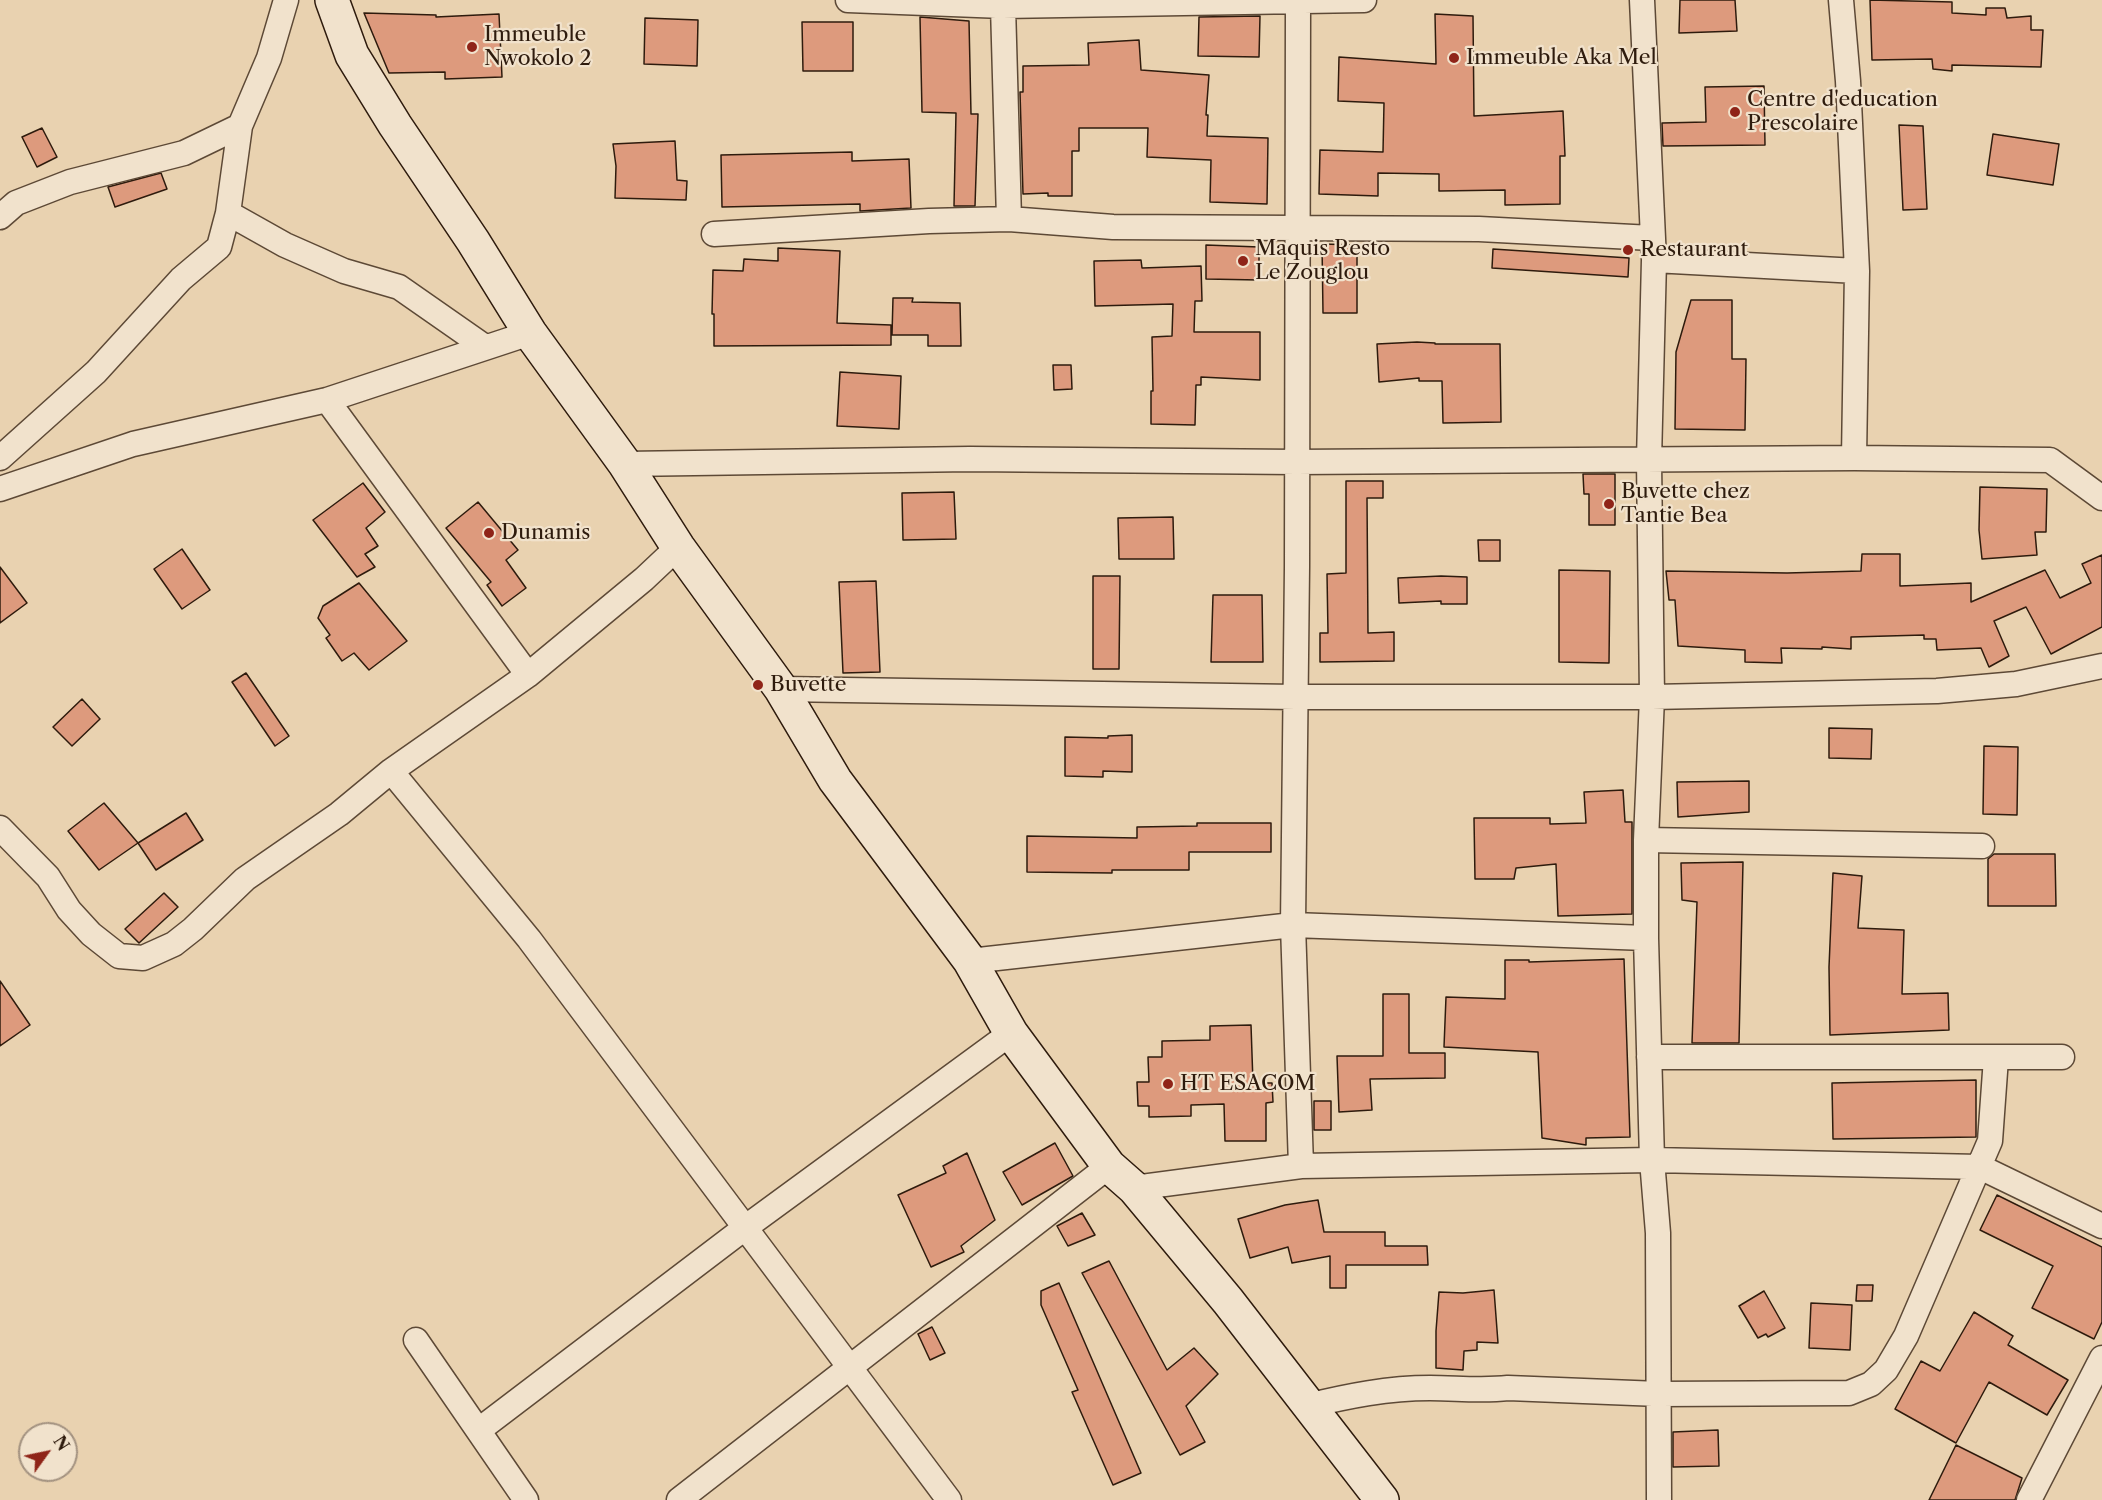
<!DOCTYPE html>
<html>
<head>
<meta charset="utf-8">
<style>
  body { margin:0 }
  #map { position:relative; width:2102px; height:1500px; overflow:hidden; background:#e9d2b0; font-family:"Libre Caslon Text",serif }
  canvas { display:block }
  .north { position:absolute; left:18px; top:1422px; width:60px; height:60px; box-sizing:border-box; background:#f1e2cc; border:2px solid #a39280; border-radius:50%; rotate:57deg; font-size:16px; font-weight:700; line-height:24px; text-align:center; color:#2e1b0d }
  .north::after { content:''; display:block; margin:auto; width:21px; height:27px; background:#8f2418; clip-path:polygon(50% 0,100% 100%,50% 72%,0 100%) }
</style>
</head>
<body>
<div id="map">
<canvas width="2102" height="1500"></canvas>
<div class="north">N</div>
</div>
<script>
const context = document.querySelector('canvas').getContext('2d');
context.lineJoin = 'round';
function fill(path, color) { context.fillStyle = color; context.fill(path, 'evenodd'); }
function trace(path, color, width, dash) { context.strokeStyle = color; context.lineWidth = width; context.lineCap = dash ? 'butt' : 'round'; context.setLineDash(dash || []); context.stroke(path); }
function write(font, color, halo, rows, align = 'center') {
  context.font = font + ' "Libre Caslon Text",serif'; context.lineWidth = 4.5; context.setLineDash([]); context.textBaseline = 'middle'; context.strokeStyle = halo; context.fillStyle = color; for (const [text, x, y, turn = 0] of rows) {
    context.save(); context.translate(x, y); context.rotate((+turn || 0) * Math.PI / 180); context.textAlign = isNaN(turn) ? turn : align; if (halo) context.strokeText(text, 0, 0); context.fillText(text, 0, 0); context.restore();
  }
}
const building = new Path2D(`
  M1680,0H1735L1737,31L1679,33Z
  M1870,0L1952,2V13L1986,15V8H2005L2007,18L2031,16V30H2043L2041,67L1952,65V71L1933,69L1932,59L1872,60Z
  M364,13L436,15V17L499,14L502,77L445,79V72L389,73Z
  M1435,14L1473,16L1474,116L1563,111L1565,156H1560V204L1505,205V190L1439,191V174L1378,173V196L1319,194L1320,150L1383,152L1384,103L1338,101L1339,57L1436,64Z
  M1260,16L1259,57L1198,56L1199,17Z
  M920,17L969,21L971,114H978L975,206H954L956,113L922,112Z
  M645,18L698,20L697,66L644,64Z
  M802,22H853V71H803Z
  M1139,40L1141,70L1209,75L1206,115H1208L1207,136L1268,138L1267,204L1210,202L1211,160L1147,157L1148,128H1079V151H1072V196H1048V193L1023,194L1020,92H1023V66L1089,65L1088,43Z
  M1764,86L1765,145L1663,146L1662,123L1706,122L1705,87Z
  M1899,125L1923,126L1927,209L1903,210Z
  M42,128L57,157L37,167L22,137Z
  M1993,134L2059,144L2053,185L1987,175Z
  M675,141L677,180L687,181L686,200L615,198L616,166L613,144Z
  M852,152V161L909,159L911,208L860,211V204L722,207L721,155Z
  M161,173L167,189L115,207L108,187Z
  M1322,244L1357,245V313H1323Z
  M1206,245L1259,247V280L1206,279Z
  M778,248L840,251L837,323L891,325V345L714,346V314H712L713,270L743,271L744,259L778,261Z
  M1493,249L1629,258L1628,277L1492,268Z
  M1141,260L1142,268L1201,266L1202,301H1195L1194,332H1260V380L1201,377V385H1196L1195,425L1151,424V391H1153L1152,337L1172,336L1173,304L1095,306L1094,261Z
  M893,298H913L912,302L960,303L961,346H928V335H892Z
  M1691,300H1732V359H1746L1745,430L1675,429L1676,352Z
  M1417,342L1435,343V344H1500L1501,422L1443,423L1442,381H1419V378L1379,382L1377,344Z
  M1053,365H1071L1072,389L1054,390Z
  M840,372L901,376L899,429L837,426Z
  M1583,474H1615V525H1589V494H1584Z
  M1346,481H1383V498H1367L1368,633L1394,632V661L1320,662V633H1328L1327,574L1346,573Z
  M363,483L385,512L366,528L378,546L365,554L375,567L357,577L313,520Z
  M1980,487L2047,489L2046,532H2035L2037,555L1982,559L1979,530Z
  M954,492L956,539L903,540L902,493Z
  M478,502L518,550L506,560L526,588L502,606L487,585L491,582L446,528Z
  M1173,517L1174,559H1119L1118,518Z
  M1478,540H1500V561H1479Z
  M182,549L210,590L182,609L154,569Z
  M1862,554H1900V586L1971,583V602L2045,570L2060,598L2091,583L2082,564L2102,555V627L2051,654L2026,607L1994,621L2009,656L1989,667L1981,648L1937,650L1936,639H1924V635L1851,637V649L1822,647V649L1781,648L1782,663L1745,662V650L1678,646L1675,600H1669L1666,571L1787,573L1861,571Z
  M0,567L27,603L0,623Z
  M1559,570L1610,571L1609,663L1559,662Z
  M1093,576H1120L1119,669H1093Z
  M1441,576L1467,577V604H1441V601L1399,603L1398,578Z
  M876,581L880,672L843,673L839,582Z
  M359,583L407,641L369,670L354,653L342,661L326,638L330,635L318,618L323,606Z
  M1213,595H1262L1263,662H1211Z
  M246,673L289,736L275,746L232,682Z
  M82,699L100,719L72,746L53,727Z
  M1829,728L1872,729L1871,759L1829,758Z
  M1132,735V772L1103,771V777L1065,776V737L1108,738V736Z
  M1984,746L2018,747L2017,815L1983,814Z
  M1749,781V812L1678,817L1677,782Z
  M1623,790L1625,822H1632V914L1558,916L1556,864L1516,868L1514,879H1475L1474,818H1550V824L1586,823L1584,792Z
  M104,803L138,843L99,870L68,831Z
  M186,813L203,840L156,870L138,843Z
  M1197,823H1271V852H1189V870H1112V873L1027,872V836L1137,838V827L1197,826Z
  M1994,854H2055L2056,906H1988V859Z
  M1743,862L1739,1043H1692L1697,902L1682,900L1681,863Z
  M1833,873L1862,876L1858,928L1904,930L1902,994L1948,993L1949,1030L1830,1035L1829,967Z
  M164,893L178,907L139,943L125,929Z
  M1624,959L1630,1137L1586,1138V1145L1542,1138L1538,1052L1444,1047L1446,997L1505,999V960H1529V962Z
  M0,981L30,1025L0,1046Z
  M1383,994H1409V1053H1445V1078L1370,1079L1372,1110L1339,1112L1337,1056H1383Z
  M1251,1025L1253,1083H1272L1273,1102L1266,1103V1141H1225L1224,1104L1191,1105V1116L1149,1117V1106H1138L1137,1082H1149L1148,1057H1162V1041L1210,1040V1026Z
  M1976,1080V1137L1833,1139L1832,1083Z
  M1314,1101H1331V1130H1314Z
  M1055,1143L1073,1176L1022,1205L1003,1172Z
  M967,1153L995,1220L961,1246L964,1252L931,1267L898,1195L946,1173L943,1166Z
  M1997,1195L2102,1247V1322L2094,1339L2032,1308L2053,1266L1980,1230Z
  M1318,1200L1324,1232H1385V1246H1427L1428,1265H1346V1288H1330V1256L1292,1263L1288,1247L1250,1258L1238,1219L1285,1205Z
  M1082,1213L1095,1235L1068,1246L1057,1226Z
  M1109,1261L1167,1370L1194,1348L1218,1374L1186,1406L1205,1442L1180,1455L1082,1273Z
  M1059,1283L1141,1473L1113,1485L1072,1392L1078,1390L1041,1305V1291Z
  M1857,1285H1873L1872,1301H1856Z
  M1494,1290L1498,1343L1477,1342V1350L1464,1351L1463,1370L1436,1368V1331L1439,1292L1463,1293Z
  M1764,1291L1785,1328L1768,1337L1766,1334L1758,1338L1739,1306Z
  M1811,1303L1852,1305L1850,1350L1809,1348Z
  M1974,1312L2013,1336L2008,1345L2068,1380L2047,1415L1989,1382L1956,1443L1895,1409L1921,1361L1940,1371Z
  M932,1327L945,1353L930,1360L918,1334Z
  M1718,1430L1719,1466L1673,1467V1432Z
  M1956,1445L2022,1478L2015,1500H1929Z`);
fill(building, '#dd9a7d');
trace(building, '#2e1b0d', 1.5);
const street = new Path2D(`
  M848,0L1003,6L1364,0
  M1298,0L1297,567L1293,925L1301,1166
  M1642,0L1654,260L1649,460L1652,697L1646,840V938L1652,1160L1658,1233L1659,1500
  M1841,0L1848,81L1857,271L1854,458
  M1003,6L1009,219
  M228,213L285,245L344,271L399,287L485,347
  M0,217L16,203L70,182L184,153L240,126
  M714,234L929,221L1009,219L1113,227L1479,229L1652,238
  M1654,260L1857,271
  M327,400L528,675
  M0,458L96,372L181,279L219,247L228,213L240,126L269,58L286,0
  M625,464L970,459L1296,462L1854,458L2050,460L2102,498
  M0,489L133,444L327,400L530,333
  M781,689L1295,697H1652L1937,691L2016,684L2102,666
  M391,771L529,939L949,1500
  M0,828L48,877L69,910L91,934L119,956L143,958L174,944L193,929L245,879L339,814L391,771L528,675L644,579L678,547
  M1646,840L1982,846
  M970,961L1293,925L1646,938
  M1649,1057H2062
  M1134,1188L1301,1166L1652,1160L1980,1167L2102,1226
  M416,1340L526,1500
  M1307,1406C1348,1396 1388,1388 1430,1388C1456,1388 1482,1391 1508,1388L1659,1394L1849,1393L1871,1384L1886,1370L1906,1336L1990,1141L1996,1058
  M479,1430L746,1227L1011,1033
  M679,1500L1109,1166
  M2029,1500L2102,1358`);
const secondary = new Path2D(`
  M332,0L352,55L395,125L473,241L530,333L625,464L678,547L781,689L835,780L970,961L1011,1033L1109,1166L1134,1188L1228,1301L1382,1500`);
trace(street, '#5d4936', 27);
trace(secondary, '#2e1b0d', 36);
trace(street, '#f1e2cc', 24);
trace(secondary, '#f1e2cc', 33);
for (const [x, y, r, color] of [
  [472,47,6,"#8f2418"],
  [1454,58,6,"#8f2418"],
  [1735,112,6,"#8f2418"],
  [1628,250,6,"#8f2418"],
  [1243,261,6,"#8f2418"],
  [1609,504,6,"#8f2418"],
  [489,533,6,"#8f2418"],
  [758,685,6,"#8f2418"],
  [1168,1084,6,"#8f2418"]
]) { const dot = new Path2D(); dot.arc(x, y, r, 0, 2 * Math.PI); context.fillStyle = color; context.fill(dot); trace(dot, '#f1e2cc', 2); }
write('21px', '#2e1b0d', '#f1e2cc', [
  ["Immeuble",484,35],
  ["Nwokolo 2",484,59],
  ["Immeuble Aka Mel",1466,58],
  ["Centre d'education",1747,100],
  ["Prescolaire",1747,124],
  ["Maquis Resto",1255,249],
  ["Le Zouglou",1255,273],
  ["Restaurant",1640,250],
  ["Buvette chez",1621,492],
  ["Tantie Bea",1621,516],
  ["Dunamis",501,533],
  ["Buvette",770,685],
  ["HT ESACOM",1180,1084]
], 'left');
</script>
</body>
</html>
